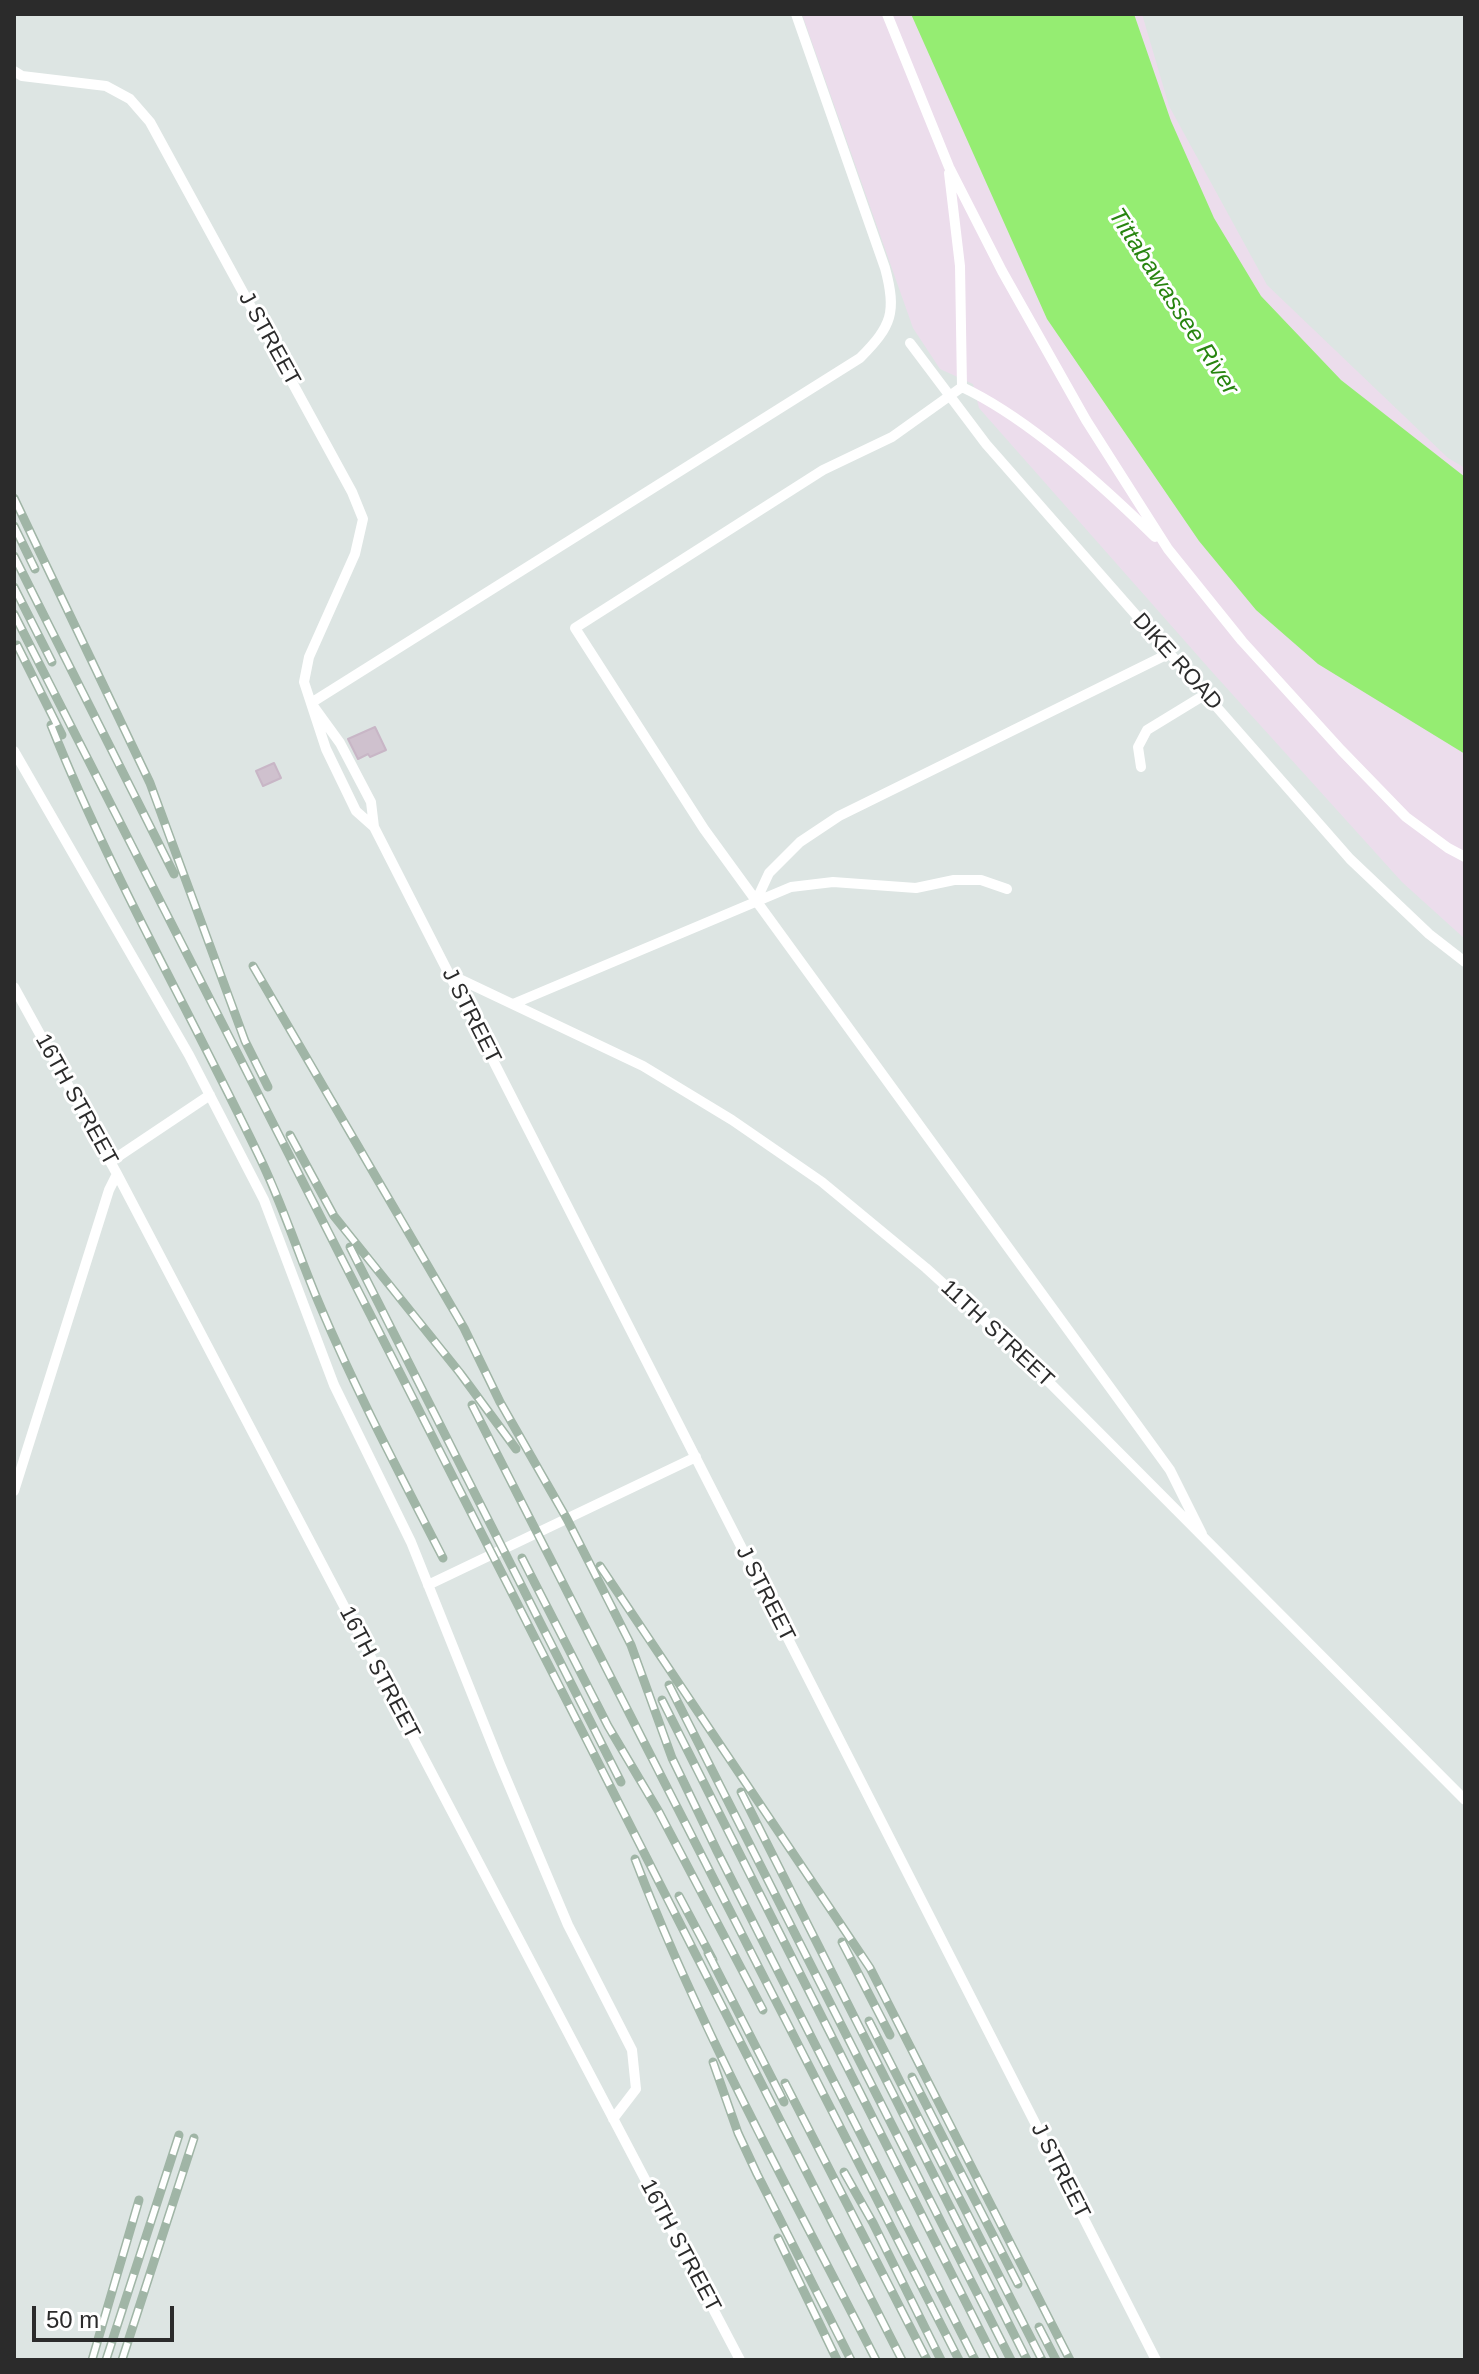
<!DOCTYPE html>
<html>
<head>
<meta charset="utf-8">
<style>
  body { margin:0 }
  #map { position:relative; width:1479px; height:2374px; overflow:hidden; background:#ecddec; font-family:Arial,sans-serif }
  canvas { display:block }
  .frame { position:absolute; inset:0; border:16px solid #2b2b2b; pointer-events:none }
  .scale { position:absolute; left:32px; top:2306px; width:142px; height:36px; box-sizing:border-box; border:4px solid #2b2b2b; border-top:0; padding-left:10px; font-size:24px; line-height:28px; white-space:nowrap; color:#2b2b2b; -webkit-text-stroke:6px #fff; paint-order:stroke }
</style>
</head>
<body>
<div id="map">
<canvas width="1479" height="2374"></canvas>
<div class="frame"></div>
<div class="scale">50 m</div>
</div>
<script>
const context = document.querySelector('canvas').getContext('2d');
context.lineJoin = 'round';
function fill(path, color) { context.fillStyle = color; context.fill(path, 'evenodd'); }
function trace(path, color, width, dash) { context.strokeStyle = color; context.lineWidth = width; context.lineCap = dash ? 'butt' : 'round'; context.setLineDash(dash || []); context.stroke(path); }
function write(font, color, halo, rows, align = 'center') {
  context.font = font + ' Arial,sans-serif'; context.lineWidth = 6; context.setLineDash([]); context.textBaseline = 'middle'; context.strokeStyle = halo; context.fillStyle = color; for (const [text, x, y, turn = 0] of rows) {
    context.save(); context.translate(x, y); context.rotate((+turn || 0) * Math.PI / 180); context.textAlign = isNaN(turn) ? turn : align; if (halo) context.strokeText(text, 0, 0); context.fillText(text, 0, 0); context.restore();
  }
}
fill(new Path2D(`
  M14,14H802L913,328L940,369L973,384L979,408L1214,674L1402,882L1465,939V2360H14Z
  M1142,14H1465V468L1448,458L1267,285L1169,106Z`), '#dde5e3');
fill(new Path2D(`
  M911,14H1134L1171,121L1214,218L1261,296L1341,380L1465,477V754L1318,664L1256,610L1199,541L1047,319Z`), '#95ed72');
const building = new Path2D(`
  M375,727L386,750L370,757L368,754L358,759L348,739Z
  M274,763L281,778L263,786L256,771Z`);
fill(building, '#cfc1ce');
trace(building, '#c8b6c6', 2);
trace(new Path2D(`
  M887,14L949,167L1002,271L1086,420L1168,549L1242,641L1341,750L1406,817L1448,848L1465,857
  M14,71L22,76L106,86L130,99L150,122L352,492L363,519L355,554L309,657L304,682L326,749L356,811L374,827
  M949,173L960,266L962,387C1028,418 1102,485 1155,537
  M910,343L986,444L1350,859L1429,934L1465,962
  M962,387L892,437L823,470L575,628L704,829L1170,1470L1202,1534
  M311,703L340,743L371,802L374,827L1156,2360
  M311,703L860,358C892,326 897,312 885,268L796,14
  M14,751L189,1055L264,1200L334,1385L411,1542L500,1764L568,1925L632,2050L636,2089L613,2119
  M1141,767L1138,747L1147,730L1206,694
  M756,901L769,873L800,842L839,816L1170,653
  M449,974L643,1066L732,1120L822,1182L926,1268L1022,1355L1465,1800
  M14,987L117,1174L740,2360
  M513,1004L791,887L833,882L916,888L954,880H981L1007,889
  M110,1162L210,1095
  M14,1491L109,1190L117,1174
  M428,1585L696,1457`), '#fff', 10);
const rail = new Path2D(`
  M14,498L150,783L245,1041L268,1087
  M14,526L35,569
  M14,556L174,874
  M14,587L52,662
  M14,614L902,2360
  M17,645L62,735
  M51,725C110,873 190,1012 259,1156C283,1205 299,1257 321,1308C357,1393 401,1476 443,1558
  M253,966L464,1328L500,1402L567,1519L631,1645L672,1758L717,1851L975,2360
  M290,1135L334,1216L460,1373L516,1449
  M350,1247L621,1782
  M472,1405L959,2360
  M522,1558L608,1726L659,1812L763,2010
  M600,1566L870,1968L1070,2360
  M669,1685L1011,2360
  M662,1700L995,2360
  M741,1792L1027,2360
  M635,1859C701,2032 792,2195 876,2360
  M679,1896L713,1960
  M842,1942L890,2035
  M708,1953L784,2102
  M869,2021L1042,2360
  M713,2062L738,2133L757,2174L851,2360
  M912,2077L1018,2284
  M785,2083L927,2360
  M844,2172L873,2223L941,2360
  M778,2238L837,2360
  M1039,2327L1056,2360
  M92,2360L139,2200
  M106,2360L179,2135
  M122,2360L194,2138`);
trace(rail, '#a0b5a6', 9);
trace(rail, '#fff', 6, [18]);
write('22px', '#2b2b2b', '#fff', [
  ["J STREET",269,339,61],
  ["DIKE ROAD",1177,662,48],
  ["J STREET",471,1016,63],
  ["16TH STREET",76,1100,61],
  ["11TH STREET",997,1334,43],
  ["J STREET",765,1594,63],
  ["16TH STREET",379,1673,62],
  ["J STREET",1060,2171,63],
  ["16TH STREET",680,2246,62]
]);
write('italic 24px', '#288510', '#fff', [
  ["Tittabawassee River",1173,302,57]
]);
</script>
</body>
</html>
